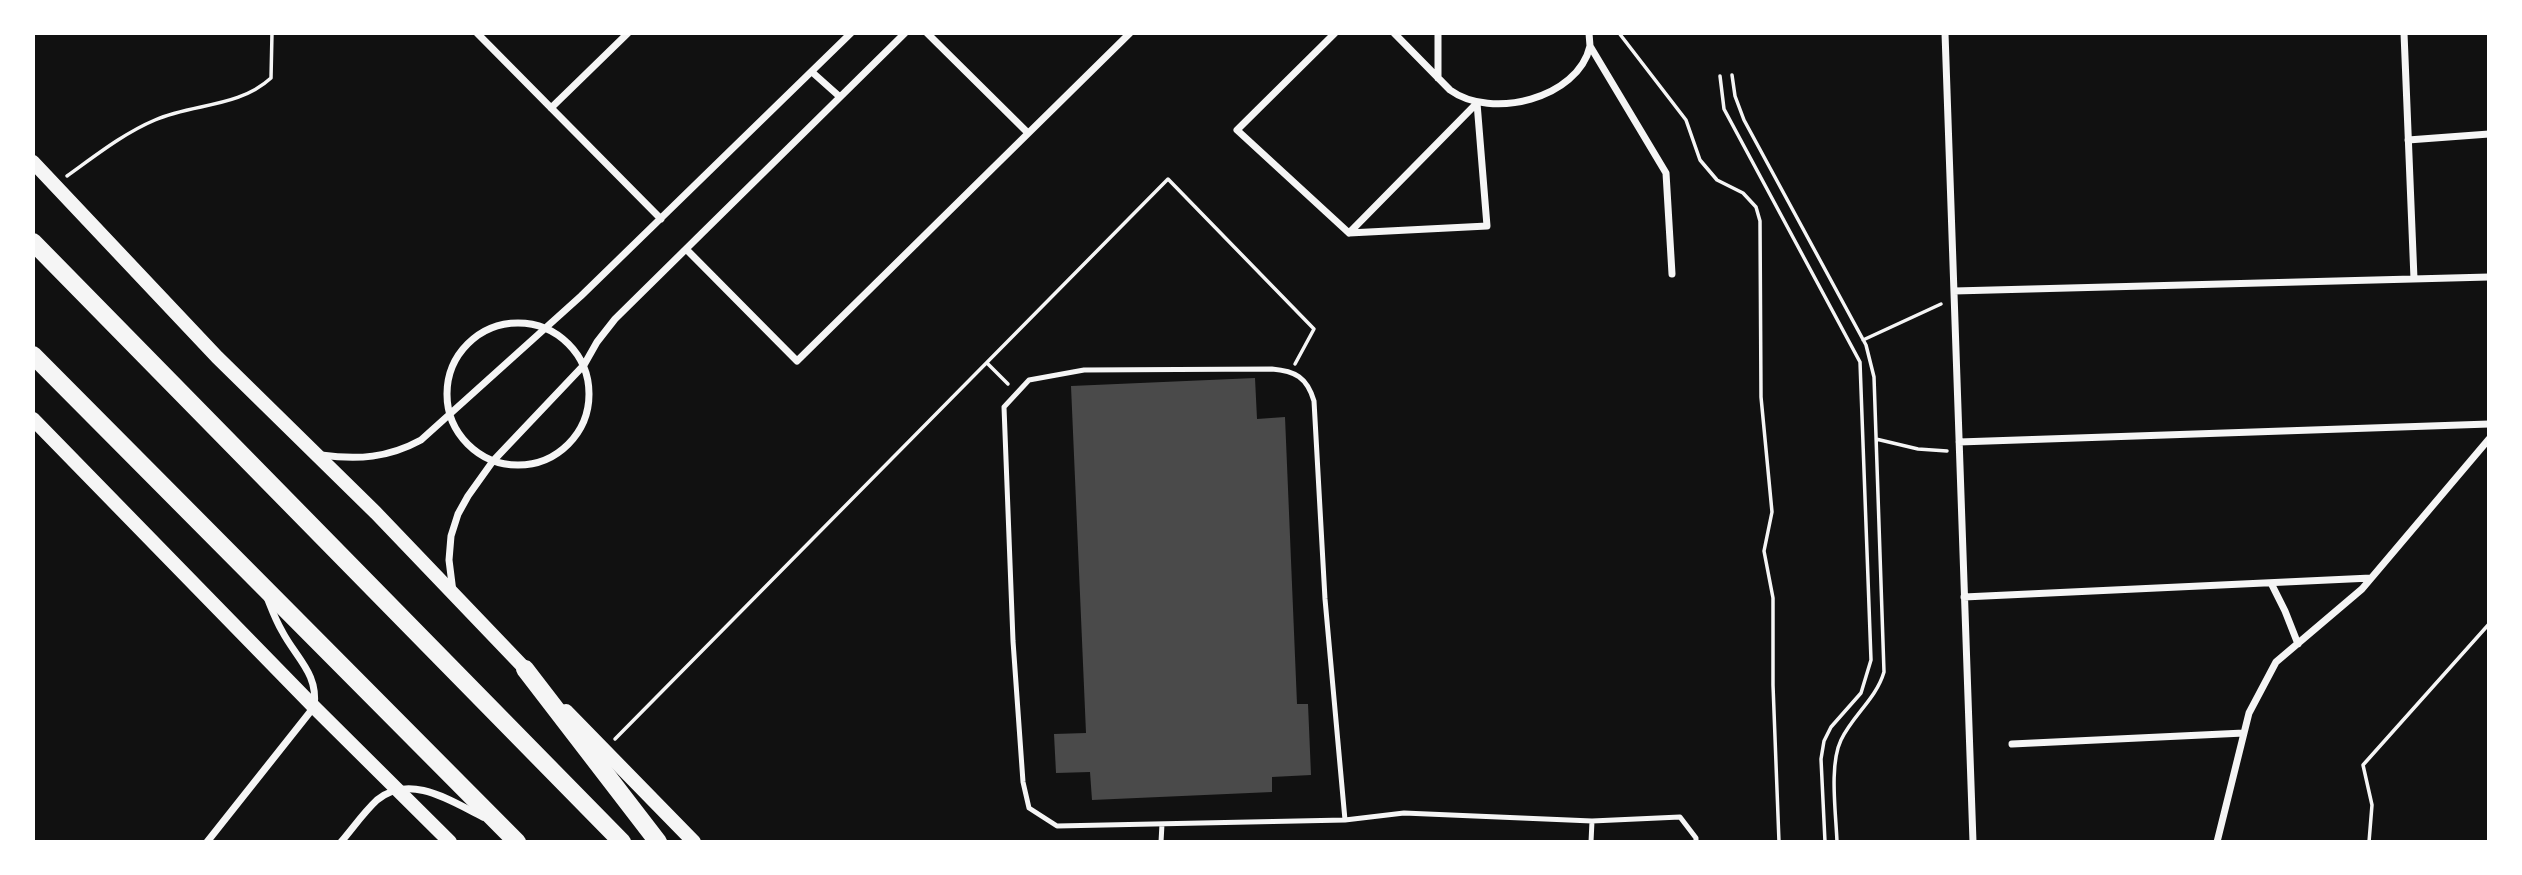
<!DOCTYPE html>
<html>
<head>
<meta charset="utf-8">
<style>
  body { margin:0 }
  #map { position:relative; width:2522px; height:875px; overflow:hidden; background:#111; font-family:Literata,serif }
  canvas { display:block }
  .frame { position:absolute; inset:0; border:35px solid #fff; pointer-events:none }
</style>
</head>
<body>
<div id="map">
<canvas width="2522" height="875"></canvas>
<div class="frame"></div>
</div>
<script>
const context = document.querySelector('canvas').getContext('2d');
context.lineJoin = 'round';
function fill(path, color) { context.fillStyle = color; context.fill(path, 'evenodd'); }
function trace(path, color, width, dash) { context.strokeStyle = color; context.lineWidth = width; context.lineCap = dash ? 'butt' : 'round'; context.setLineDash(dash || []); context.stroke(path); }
fill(new Path2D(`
  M1255,378L1257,419L1285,417L1297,704H1308L1311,775L1272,777V792L1092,800L1090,772L1056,773L1054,734L1086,733L1071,386Z`), '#4a4a4a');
trace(new Path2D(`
  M1619,33L1686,120L1700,160L1717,180L1743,193L1756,207L1760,221L1761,397L1772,512L1764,551L1773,598V685L1779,842
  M1732,75L1735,96L1744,120L1866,345L1874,377L1884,672C1876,699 1853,715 1841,740C1829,765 1836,813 1837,842
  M1720,76L1724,109L1860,362L1871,660L1861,693L1831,727L1824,741L1821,759L1825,842
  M67,176C95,156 124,133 155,120C194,103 238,108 271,78L272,33
  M1863,340L1941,304
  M987,363L1008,384
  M1876,439L1918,449L1947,451
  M615,739L1168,179L1314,329L1295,364
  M2369,842L2372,805L2363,765L2489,624`), '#f5f5f5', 3.5);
trace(new Path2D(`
  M1345,820L1325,599L1314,401C1307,377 1295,371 1272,369L1084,370L1029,380L1004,407L1013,641L1023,782L1029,808L1057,826L1345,820L1404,813L1592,821L1680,817L1696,838V842
  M1161,842L1162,824
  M1591,842L1592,821`), '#f5f5f5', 5);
trace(new Path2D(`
  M477,33L661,219
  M927,33L1028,133
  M1335,33L1237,130L1349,233L1487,226L1477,103
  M1394,33L1450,90C1491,120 1578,99 1590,46
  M1589,33L1590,46L1666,173L1672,274
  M1945,33L1973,842
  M2404,33L2414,279
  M812,72L840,97
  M1438,78V33
  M551,108L628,33
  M2408,140L2489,134
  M1349,233L1477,103
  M686,249L797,361L1130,33
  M1954,291L2489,277
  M447 394a71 71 0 1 1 142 0a71 71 0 1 1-142 0Z
  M1959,442L2489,424
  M321,455C358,460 388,458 421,440L581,296L851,33
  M2271,583L2285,611L2298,644
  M453,592L449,560L451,536L458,514L468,496L493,461L584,365L597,342L615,319L905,33
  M1964,597L2371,578
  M2012,744L2244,733
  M207,842L314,707C319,674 296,658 282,631C276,621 272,610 268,600
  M341,842C353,828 364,812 377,800C410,773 451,801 483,817
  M2217,842L2249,713L2276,662L2362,589L2489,439`), '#f5f5f5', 7);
trace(new Path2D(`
  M33,162L217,357L376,513L532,676
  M33,419L314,707L450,842
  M566,711L694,842`), '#f5f5f5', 14);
trace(new Path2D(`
  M33,242L622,842
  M33,355L517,842
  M525,669L658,842`), '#f5f5f5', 18);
</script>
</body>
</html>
